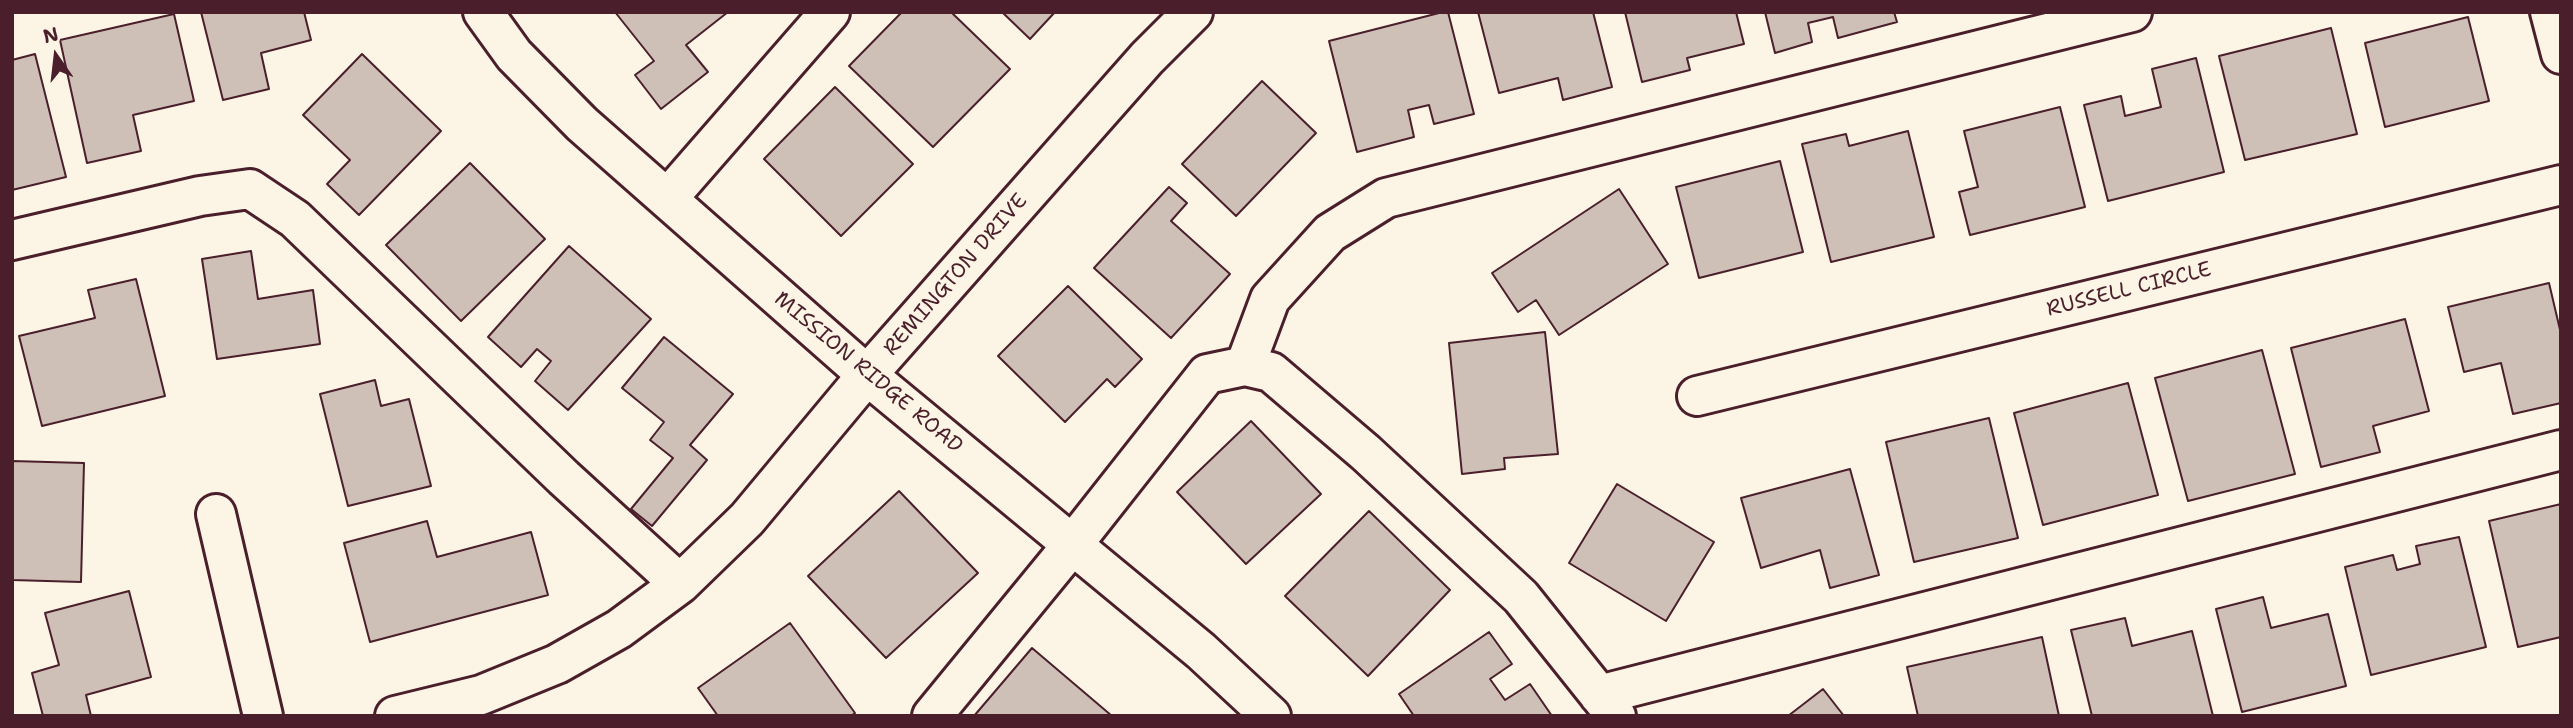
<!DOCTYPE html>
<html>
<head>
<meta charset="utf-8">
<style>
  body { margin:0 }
  #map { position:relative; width:2573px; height:728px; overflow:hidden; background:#fcf5e5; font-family:"Shantell Sans",sans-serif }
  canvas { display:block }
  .frame { position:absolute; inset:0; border:14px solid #4a1f2b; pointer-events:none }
  .north { position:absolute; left:21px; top:21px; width:70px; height:70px; -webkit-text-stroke:5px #fcf5e5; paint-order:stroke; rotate:346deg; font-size:19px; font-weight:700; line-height:28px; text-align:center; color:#4a1f2b }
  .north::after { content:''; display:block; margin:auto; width:24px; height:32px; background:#4a1f2b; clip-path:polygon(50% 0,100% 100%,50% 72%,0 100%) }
</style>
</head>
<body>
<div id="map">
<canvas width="2573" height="728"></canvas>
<div class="frame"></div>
<div class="north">N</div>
</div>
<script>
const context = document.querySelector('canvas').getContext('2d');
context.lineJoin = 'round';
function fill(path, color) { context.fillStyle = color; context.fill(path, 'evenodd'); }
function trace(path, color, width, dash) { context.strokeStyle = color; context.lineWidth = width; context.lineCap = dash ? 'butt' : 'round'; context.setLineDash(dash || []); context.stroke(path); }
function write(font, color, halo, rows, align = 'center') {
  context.font = font + ' "Shantell Sans",sans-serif'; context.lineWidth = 5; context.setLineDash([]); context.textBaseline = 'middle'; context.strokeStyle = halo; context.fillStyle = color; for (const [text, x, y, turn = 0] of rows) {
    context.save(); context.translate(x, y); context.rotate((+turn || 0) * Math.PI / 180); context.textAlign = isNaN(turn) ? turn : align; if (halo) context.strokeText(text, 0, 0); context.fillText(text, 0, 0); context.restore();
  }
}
const building = new Path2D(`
  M201,12H304L311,40L261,53L269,89L223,100Z
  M615,12H728L686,45L708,72L661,109L635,75L654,61Z
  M902,12H951L1010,69L933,147L849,66Z
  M1002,12H1055L1030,39Z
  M1443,12H1448L1474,114L1434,124L1429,105L1408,110L1414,137L1357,152L1329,41Z
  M1478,12H1593L1612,87L1563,100L1558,78L1499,93Z
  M1625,12H1736L1744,44L1687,58L1690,70L1642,82Z
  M1765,12H1894L1897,22L1838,38L1833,17L1808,23L1812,42L1775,53Z
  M174,14L194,101L133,115L141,151L87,163L60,40Z
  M2468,17L2489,101L2385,127L2365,43Z
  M2331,28L2357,134L2245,160L2219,56Z
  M35,54L66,177L12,190V60Z
  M362,54L441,131L359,215L327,184L350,160L303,115Z
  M2196,58L2224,172L2108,201L2084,105L2121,96L2125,116L2161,107L2152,69Z
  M1262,81L1316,133L1236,216L1182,164Z
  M835,87L913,164L841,236L764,159Z
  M2060,107L2085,207L1970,235L1959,192L1978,187L1964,131Z
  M1908,131L1934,237L1831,262L1802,144L1846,134L1849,146Z
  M1780,161L1803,252L1699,278L1676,187Z
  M470,163L545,239L461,321L386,245Z
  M1169,187L1187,203L1171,221L1230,274L1171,338L1094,268Z
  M1619,189L1668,264L1559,335L1536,300L1518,312L1492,273Z
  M569,246L651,319L568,410L535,381L551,361L537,349L521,367L488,337Z
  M251,251L258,299L313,290L320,344L217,359L202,259Z
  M136,279L165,396L42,426L19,336L95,318L88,290Z
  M2549,283L2561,334V403L2513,414L2501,363L2464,372L2448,307Z
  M1068,286L1142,359L1115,387L1107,379L1065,422L998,356Z
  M2405,319L2429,411L2373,426L2380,452L2321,467L2291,348Z
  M1545,332L1558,454L1504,458L1505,469L1462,474L1449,343Z
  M664,337L733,394L690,445L707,460L652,526L631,509L673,458L650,440L664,422L622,388Z
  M2262,350L2295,474L2188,501L2155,378Z
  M375,380L381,406L409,399L431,486L348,506L320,394Z
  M2128,383L2158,495L2043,525L2014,413Z
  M1989,418L2018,538L1914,562L1886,442Z
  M1251,421L1321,494L1246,564L1177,492Z
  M12,461L84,463L81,582L12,580Z
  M1850,469L1879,575L1830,588L1820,550L1761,568L1741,498Z
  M1617,484L1714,542L1666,621L1569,563Z
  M899,491L978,573L886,658L808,576Z
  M2561,504V637L2518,647L2489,521Z
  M1369,511L1450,590L1368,676L1285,596Z
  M427,521L437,557L531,532L548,595L370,642L344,543Z
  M2459,537L2486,647L2371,675L2345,567L2393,555L2397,570L2420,564L2416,546Z
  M129,591L151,677L86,695L91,716H43L32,673L59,665L45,613Z
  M2263,597L2271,628L2328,614L2346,686L2242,712L2216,609Z
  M2125,618L2132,646L2192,631L2213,716H2092L2071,630Z
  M790,623L855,713L851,716H718L698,688Z
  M1489,632L1512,664L1490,679L1505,700L1530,684L1552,716H1414L1399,694Z
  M2042,637L2059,716H1918L1907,667Z
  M1032,648L1112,716H974Z
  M1823,689L1844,716H1788Z`);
fill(building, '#cfc0b7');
trace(building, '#4a1f2b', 2);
const minor = new Path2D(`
  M483,12L514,55L582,124L867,375L1201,651L1271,716
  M2550,12L2561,54
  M667,199L830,12
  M12,240L200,196L250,189L295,219L564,478L680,584
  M1245,366L1270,299L1330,233L1386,198L2132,12
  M1697,396L2561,185
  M216,514L263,716
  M1599,695L2561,450
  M395,716L481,695L557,664L619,629L680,584L747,519L867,375L1147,58L1193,12
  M932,716L1073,544L1207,374L1245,366L1271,372L1366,453L1521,597L1616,716`);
trace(minor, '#4a1f2b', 44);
trace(minor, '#fcf5e5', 38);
write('21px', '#4a1f2b', '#fcf5e5', [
  ["REMINGTON DRIVE",956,275,-49],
  ["RUSSELL CIRCLE",2129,290,-14],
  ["MISSION RIDGE ROAD",868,373,40]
]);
</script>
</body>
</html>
